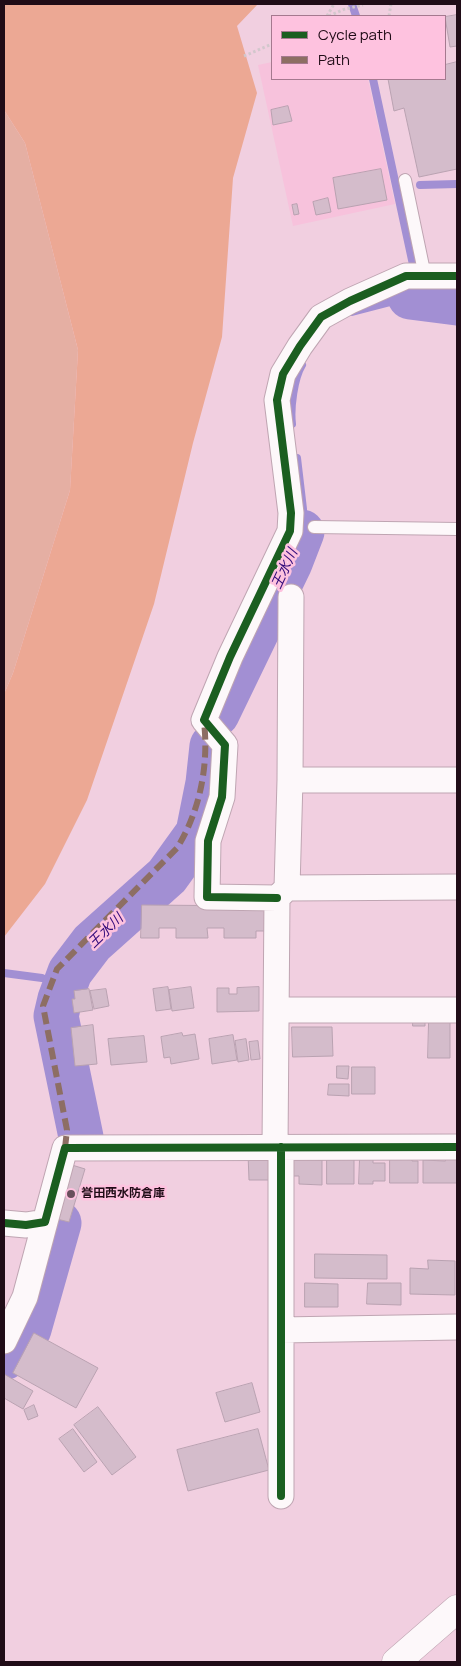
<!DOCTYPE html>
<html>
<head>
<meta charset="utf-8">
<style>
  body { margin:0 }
  #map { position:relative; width:461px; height:1666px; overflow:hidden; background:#f1cfe0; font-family:Manrope,sans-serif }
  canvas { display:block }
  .frame { position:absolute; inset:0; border:5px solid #200c17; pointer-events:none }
  .legend { position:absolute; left:271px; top:15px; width:175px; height:65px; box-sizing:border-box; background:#fec2df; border:1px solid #a5798f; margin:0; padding:6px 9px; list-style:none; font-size:15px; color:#200c17 }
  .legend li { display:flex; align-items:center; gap:10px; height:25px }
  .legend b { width:25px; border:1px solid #a5798f }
</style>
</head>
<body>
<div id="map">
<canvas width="461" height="1666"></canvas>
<div class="frame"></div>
<ul class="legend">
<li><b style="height:6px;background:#1b5e20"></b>Cycle path</li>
<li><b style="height:6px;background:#8d6e63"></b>Path</li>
</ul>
</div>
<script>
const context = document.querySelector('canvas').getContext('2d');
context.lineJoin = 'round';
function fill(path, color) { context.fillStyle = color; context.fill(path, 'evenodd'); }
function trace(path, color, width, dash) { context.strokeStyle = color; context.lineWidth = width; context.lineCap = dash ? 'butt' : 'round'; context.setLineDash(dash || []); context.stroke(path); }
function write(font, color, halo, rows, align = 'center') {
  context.font = font + ' Manrope,"Noto Sans JP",sans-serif'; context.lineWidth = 5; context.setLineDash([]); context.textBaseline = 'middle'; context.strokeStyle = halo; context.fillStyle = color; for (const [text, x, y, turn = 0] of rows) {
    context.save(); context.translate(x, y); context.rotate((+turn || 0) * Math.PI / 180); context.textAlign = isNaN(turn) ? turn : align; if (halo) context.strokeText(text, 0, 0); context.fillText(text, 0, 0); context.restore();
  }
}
fill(new Path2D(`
  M272,62V79H368L395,204L293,226L258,65Z`), '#f7c2dc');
fill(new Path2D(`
  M4,110L25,143L78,350L70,490L13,673L4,694Z`), '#e5afa3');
fill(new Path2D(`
  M4,4H258L237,26L257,93L233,178L222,337L193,443L154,604L87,800L45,884L4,937V694L13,673L70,490L78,350L25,143L4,110Z`), '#eca894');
trace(new Path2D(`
  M352,4L356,16
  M420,185L457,184
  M352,312L410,297L415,274L373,79
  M292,424C290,408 294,378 302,365
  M297,458L303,509V521
  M4,973L42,978
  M61,982H66`), '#a28fd3', 8);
trace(new Path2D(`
  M410,297L457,303
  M217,714L290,563L302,532
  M81,1137L56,1016L60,999L70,972L92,943L167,876L198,833L208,783L212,746
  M4,1358L11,1354L29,1329L59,1223`), '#a28fd3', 45);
const building = new Path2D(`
  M457,15V46L450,47L445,17Z
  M457,62V169L419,177L404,108L394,111L388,79H445V65Z
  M288,106L292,121L273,125L271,110Z
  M381,169L387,200L338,209L333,178Z
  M328,198L331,212L316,215L313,202Z
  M297,204L299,214L294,215L292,205Z
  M142,905L265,906V931H256V938H224V928H207L208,938H176V928H159V938H141Z
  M168,987L171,1009L156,1011L153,989Z
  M191,987L194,1008L172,1011L169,990Z
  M259,987V1011L217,1012V988H229V994H237V988Z
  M89,989L93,1010L74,1013L72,999H75L74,991Z
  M106,989L109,1006L94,1009L90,991Z
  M413,1020H425V1026H413Z
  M429,1021H450V1058H428Z
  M93,1025L97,1064L75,1066L71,1028Z
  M292,1027H332L333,1056L293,1057Z
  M182,1033L183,1036L195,1034L199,1059L171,1064L170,1057L164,1058L161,1037Z
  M233,1035L237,1060L212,1064L209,1039Z
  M144,1036L147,1062L111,1065L108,1039Z
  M246,1039L249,1060L238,1062L235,1041Z
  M258,1041L260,1059L251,1060L249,1042Z
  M337,1066H349L348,1079L337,1078Z
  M352,1067H375V1094H352Z
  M329,1084H349V1096L328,1095Z
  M269,1153L270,1180H249L248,1154Z
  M390,1156H412V1161H418V1183H390Z
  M445,1156H457V1183H423V1160L445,1161Z
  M327,1158H354V1184H327Z
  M360,1158H373V1163H385V1181H373V1184H359Z
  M292,1159L322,1160V1185L299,1184V1176H292Z
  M72,1165L85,1169L69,1222L57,1219Z
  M315,1254L387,1255V1279L315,1278Z
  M428,1260L455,1261V1295L410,1294V1268L428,1269Z
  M305,1283L338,1284V1307H305Z
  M368,1283H401V1305L367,1304Z
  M34,1333L98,1368L76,1408L13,1373Z
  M4,1374L33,1391L23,1409L4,1398Z
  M252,1383L260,1412L225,1422L216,1393Z
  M34,1405L38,1416L28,1420L24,1410Z
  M98,1407L136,1457L112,1475L74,1425Z
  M73,1429L97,1462L84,1472L59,1439Z
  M258,1429L269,1470L188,1491L177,1450Z`);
fill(building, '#d4bccb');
trace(building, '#b9a2b1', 1);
const lane = new Path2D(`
  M405,180L425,276
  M314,527L457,529`);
const street = new Path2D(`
  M290,780H457
  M287,888L457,887
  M277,898L207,897L208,841L222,797L225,745L204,720L230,657L290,531L291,513L277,400L283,374L300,346L321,317L350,301L406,276H457
  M277,1010H457
  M275,1147L277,898L287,888L290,780L291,597
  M281,1147V1496
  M4,1223L26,1225L45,1222L65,1148L457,1147
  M281,1330L457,1327
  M4,1341L25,1297L45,1222`);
const highway = new Path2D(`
  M396,1662L457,1609`);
trace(lane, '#bfa5b2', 14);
trace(street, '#bfa5b2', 27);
trace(highway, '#bfa5b2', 29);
trace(new Path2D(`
  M327,16L334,4
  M329,16L345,9L363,5
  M389,16L391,4
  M244,56L272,44`), '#d2c7cc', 3, [2.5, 2.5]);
trace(lane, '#fdf8fa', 12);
trace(street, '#fdf8fa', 25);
trace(highway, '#fdf8fa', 28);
trace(new Path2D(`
  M65,1148L67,1130L43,1006L57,969L177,848C200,811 209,765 204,722`), '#8d6e63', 6, [12, 6]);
trace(new Path2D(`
  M277,898L207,897L208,841L222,797L225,745L204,720L230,657L290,531L291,513L277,400L283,374L300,346L321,317L350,301L406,276H457
  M281,1147V1496
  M4,1223L26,1225L45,1222L65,1148L457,1147`), '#1b5e20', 8);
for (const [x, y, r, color] of [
  [71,1194,5,"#69505d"]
]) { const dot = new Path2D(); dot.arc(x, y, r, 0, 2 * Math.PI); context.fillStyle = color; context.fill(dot); trace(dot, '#fec2df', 2); }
write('bold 12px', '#200c17', '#fec2df', [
  ["誉田西水防倉庫",81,1194]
], 'left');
write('italic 14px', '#320a7a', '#fec2df', [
  ["王水川",285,569,-65],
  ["王水川",106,931,-44]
]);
</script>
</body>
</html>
